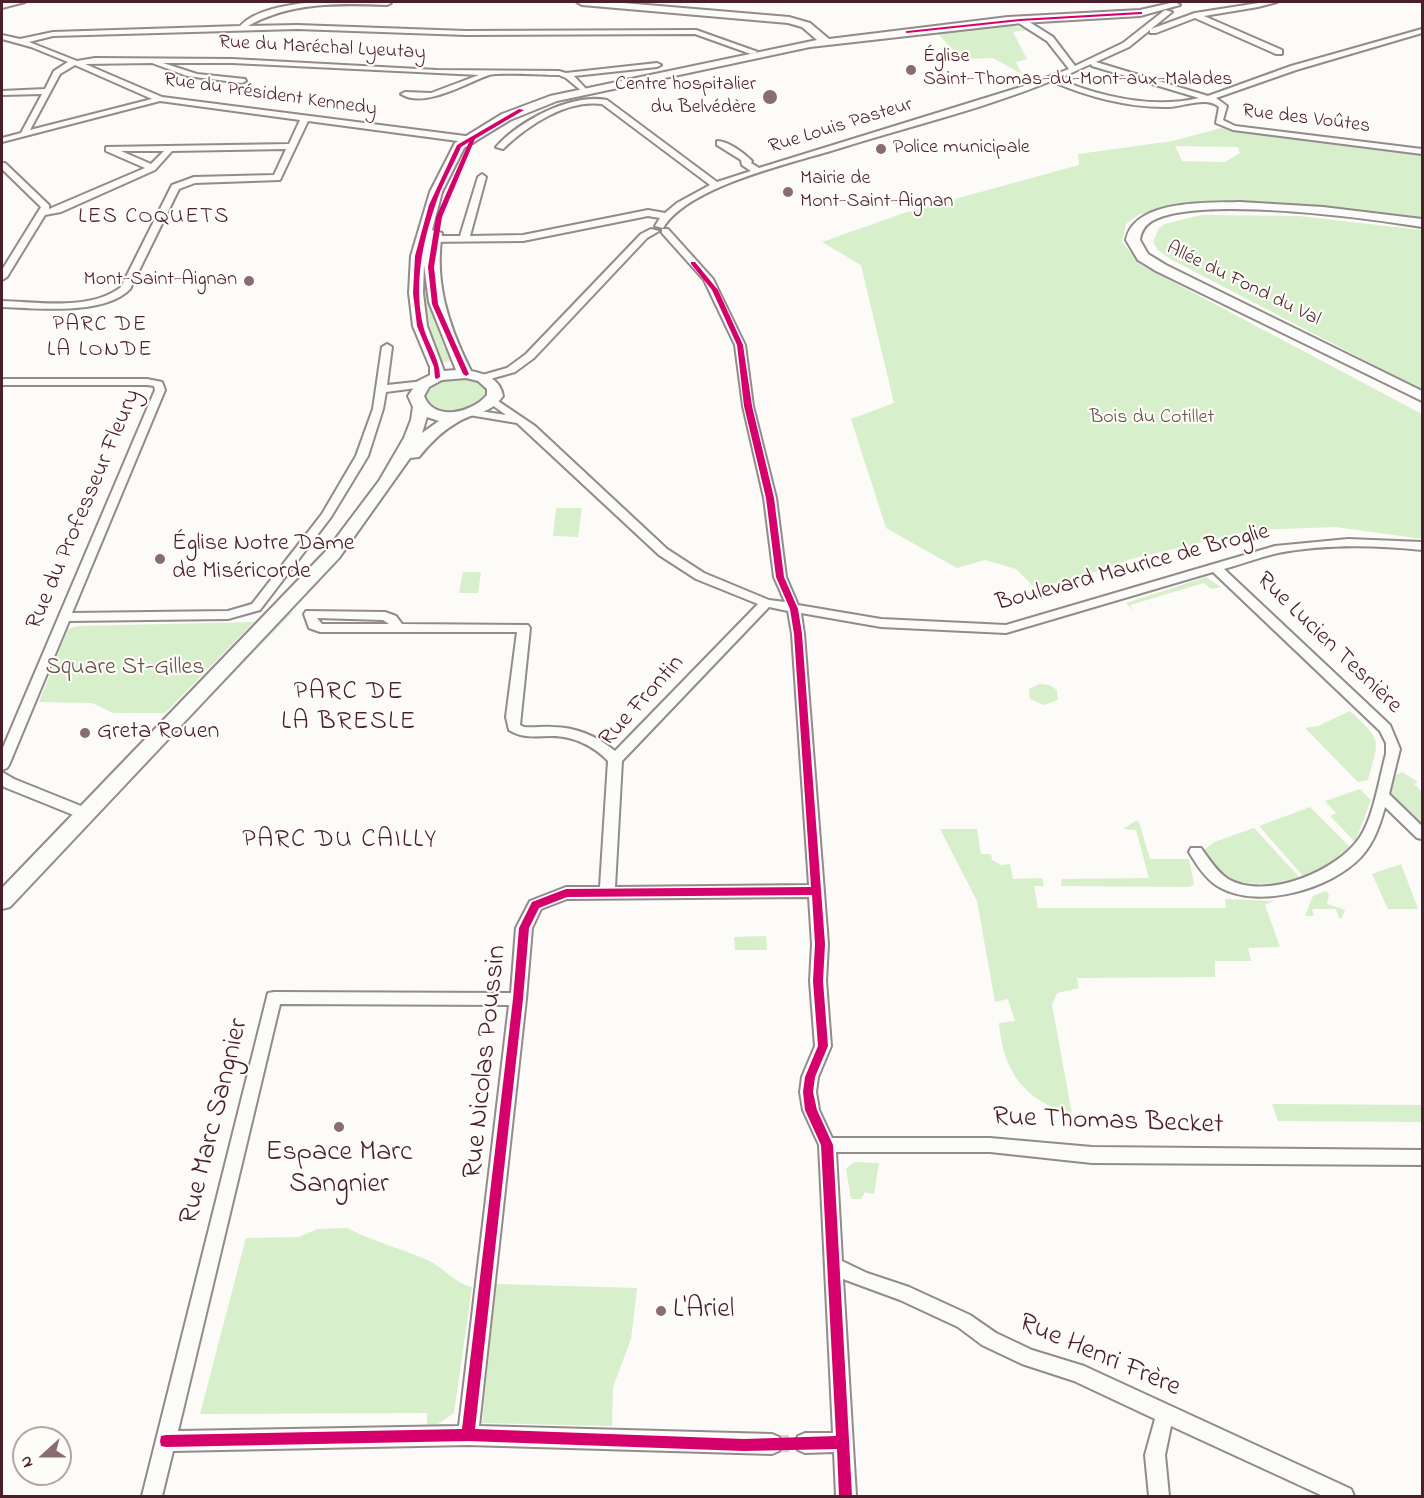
<!DOCTYPE html>
<html>
<head>
<meta charset="utf-8">
<style>
  body { margin:0 }
  #map { position:relative; width:1424px; height:1498px; overflow:hidden; background:#fcfbf8; font-family:"Indie Flower",sans-serif }
  canvas { display:block }
  .frame { position:absolute; inset:0; border:3px solid #4a1f2b; pointer-events:none }
  .north { position:absolute; left:12px; top:1426px; width:60px; height:60px; box-sizing:border-box; background:#fdfcf7; border:2px solid #b5a4a5; border-radius:50%; rotate:249deg; font-size:16px; font-weight:700; line-height:24px; text-align:center; color:#4a1f2b }
  .north::after { content:''; display:block; margin:auto; width:21px; height:27px; background:#886c73; clip-path:polygon(50% 0,100% 100%,50% 72%,0 100%) }
</style>
</head>
<body>
<div id="map">
<canvas width="1424" height="1498"></canvas>
<div class="frame"></div>
<div class="north">N</div>
</div>
<script>
const context = document.querySelector('canvas').getContext('2d');
context.lineJoin = 'round';
function fill(path, color) { context.fillStyle = color; context.fill(path, 'evenodd'); }
function trace(path, color, width, dash) { context.strokeStyle = color; context.lineWidth = width; context.lineCap = dash ? 'butt' : 'round'; context.setLineDash(dash || []); context.stroke(path); }
function write(font, color, halo, rows, align = 'center') {
  context.font = font + ' "Indie Flower",sans-serif'; context.lineWidth = 4.5; context.setLineDash([]); context.textBaseline = 'middle'; context.strokeStyle = halo; context.fillStyle = color; for (const [text, x, y, turn = 0] of rows) {
    context.save(); context.translate(x, y); context.rotate((+turn || 0) * Math.PI / 180); context.textAlign = isNaN(turn) ? turn : align; if (halo) context.strokeText(text, 0, 0); context.fillText(text, 0, 0); context.restore();
  }
}
fill(new Path2D(`
  M1012,25L1028,30L1013,32L1027,59L1016,62L1022,74L993,58L962,59L937,33Z
  M1221,128L1422,153V219L1298,206L1212,204H1181L1140,214L1126,224L1122,242L1141,265L1422,414V539L1336,527L1253,530L1131,559L1067,582L1033,586L1016,569L985,560L957,568L886,528L851,419L894,403L861,265L822,242L904,213L1079,165L1078,154L1173,141ZM1175,146L1238,147L1240,153L1225,162L1182,161Z
  M1201,215L1299,216L1422,230V390L1172,260L1158,250L1153,242L1159,228L1165,224Z
  M427,247C422,293 432,320 451,361L441,363C424,327 417,286 427,247Z
  M465,378L474,380L486,389L485,400C463,411 449,416 425,405L423,394C432,379 449,379 465,378Z
  M556,508H582L578,537L553,536Z
  M463,572H481L478,593H459Z
  M1206,577L1221,587L1211,589L1204,583L1130,605L1134,612L1126,603Z
  M289,611L293,612L190,718L187,717Z
  M254,622L165,713H113L92,703L39,702L68,629L77,626Z
  M1039,684L1049,685L1057,690L1058,700L1044,705L1030,699L1029,689Z
  M1350,711C1382,741 1380,738 1368,780L1358,782L1305,728L1318,726Z
  M1402,772L1418,782L1414,784L1422,792V823L1416,820L1390,793L1393,776Z
  M1360,789L1371,800L1355,842L1330,816L1336,813L1325,801Z
  M1310,807L1350,847L1325,867L1303,876L1259,826Z
  M1135,821L1139,822L1150,859H1189L1194,884L1190,887L1061,886L1062,879L1149,878L1136,830L1123,829Z
  M1254,828L1299,877C1282,884 1240,888 1225,876C1216,869 1210,859 1204,850L1214,842Z
  M940,829H977L981,854H991L992,860L1001,865L1010,864L1013,879L1042,878L1044,886H1034L1038,908H1226L1225,899L1274,901L1265,905L1280,947L1248,948L1251,961H1215V977L1077,978L1079,988L1057,993L1052,1005L1072,1114C1024,1101 1003,1071 999,1023L1015,1021L1008,999L995,1002L977,901Z
  M1401,864L1418,909H1388L1372,874Z
  M1326,891L1329,895L1327,904L1345,910L1342,918H1339L1336,909H1312L1314,916H1305L1313,896Z
  M766,936L767,950H735L734,937Z
  M1272,1104L1422,1105V1122L1278,1121Z
  M854,1162L879,1163L874,1194L865,1192L861,1199H851L846,1169Z
  M347,1228C372,1241 399,1248 425,1259C443,1266 452,1282 472,1287L454,1413L438,1424L427,1425V1413L200,1414L246,1238L299,1237L317,1229Z
  M496,1284L637,1288L631,1339L613,1387L612,1426L482,1423Z`), '#d7efca');
trace(new Path2D(`
  M772,1444L805,1443`), '#d8cfcf', 17, [17, 9]);
const street = new Path2D(`
  M312,2L391,3L387,5C339,3 291,2 248,26L297,25L466,31L696,30L758,52L751,54L695,34L466,35L297,29L53,36L29,42L77,61L95,58L232,59L437,70L559,71L566,73L657,63L661,65L657,67L574,76L588,91L584,93L566,78L559,75C546,75 497,72 489,75C466,83 424,109 401,94L405,92L431,93L479,75L232,63H163L197,74L245,79L246,81L242,83L187,76L152,63L85,64L162,97L473,137L477,140L473,143L308,121L280,180L195,183L179,189L130,289C104,316 36,308 2,307V301C39,302 90,311 121,287L172,185L194,177L274,175L286,149L172,151L155,170L61,212L45,215L7,277L2,280V270L41,207L2,169V163H5L49,205V209L145,168L106,151V147L289,144L300,120L160,101L2,142V138L21,133L42,94L2,95V91L45,89L54,71L68,62L31,47L2,39V35L20,39L53,32L240,26C256,9 289,5 312,2ZM75,65L152,99L30,130L60,74ZM121,151H164L151,164Z
  M1265,2H1277L1258,7L1204,16L1282,50V54H1276L1195,18L1156,33H1150V30L1129,47L1096,62L1208,96L1291,66L1422,29V33L1296,70L1216,98L1227,106L1223,120L1235,126L1422,149V154L1233,130L1216,123L1219,107C1207,96 1185,106 1169,107C1129,108 1088,97 1051,81C985,108 915,125 847,146C798,162 690,184 663,228L655,226L660,218L648,216L523,241L423,242L418,239L423,236H460L478,177L482,174L486,177L470,236L523,235L648,210L665,213L677,203L710,185L602,104C566,99 527,126 503,149L496,147C519,121 571,93 607,100L717,182L751,171L742,165L741,160L717,145V141C728,141 744,153 752,161L751,163L759,168L1024,86L1069,69L1047,41L1017,22V18H1023L1053,37L1075,66L1123,43L1165,10L1172,12L1151,29L1195,13ZM1091,64L1092,66L1199,98C1153,109 1101,97 1058,79Z
  M651,229L659,231L647,238L534,358L515,372L483,381L479,380V376L507,368L526,354L641,234Z
  M662,229H668L713,279L745,345L753,406L776,498L786,577L798,605L881,619L1006,625L1275,546L1348,539L1422,542V550C1374,545 1325,544 1278,553C1260,557 1242,564 1224,569L1390,725L1400,749L1389,794L1422,826V839L1417,838L1385,807C1380,825 1374,843 1361,857C1331,889 1259,910 1219,887C1206,880 1196,864 1189,852L1191,848H1201C1209,859 1217,872 1228,879C1266,901 1338,871 1360,837C1374,816 1379,779 1386,754V743L1380,731L1213,572L1006,633L881,627L801,613L804,634L828,944L826,981L831,1046L818,1077L816,1092L819,1110L832,1138H990L1092,1147L1422,1150V1165L1092,1163L990,1152H836L842,1261L867,1273L909,1287L970,1315L996,1333L1032,1350L1084,1366L1351,1489L1354,1496H1323L1171,1426L1165,1455L1169,1496H1149L1145,1455L1155,1419L1074,1381L1022,1364L982,1345L958,1327L900,1300L843,1279L856,1496H836L834,1452L805,1453L798,1450L795,1443L798,1436L805,1433H833L819,1145L803,1110L800,1092L802,1077L815,1046L810,981L812,944L809,897L567,899L541,909L532,928L526,999L479,1426L772,1434L779,1437L782,1444L779,1451L772,1454L468,1445L173,1451L162,1496H142L268,993L274,992L511,993L516,928L530,901L566,887H600L608,761C594,746 573,736 552,736C537,736 523,739 509,730L506,717L517,632H320L309,628L304,614L306,611L385,612L396,616L402,624L528,625L530,628L520,725L524,727C534,728 544,726 553,727C576,727 598,737 615,751L758,604L696,579L659,555L517,423L469,415L468,413L473,410L506,415L488,402L487,400L492,397L535,426L667,549L704,573L769,600L785,602L774,577L764,498L743,406L735,345L704,280L662,233ZM769,607L788,611L792,634L809,885L615,887L622,761ZM317,618L383,620L389,624H322ZM280,1004L509,1005L459,1426L178,1431Z
  M387,344L392,347L387,385L424,381L429,384L424,387L386,392L383,409L368,456L331,517L260,610L228,619L69,621L9,765L7,768L2,770V750L155,390L154,386L147,385H2V379H147L162,382L165,390L72,613L228,611L252,604L322,514L356,456L373,409L382,347Z
  M2,772L14,779L91,810L93,814L91,818H81L4,787L2,784Z`);
const secondary = new Path2D(`
  M2,2H25L2,8Z
  M577,2H612L789,17L810,23L829,39L1008,17L1140,10L1175,2L1180,5L1140,16L1022,23L810,47L557,101L510,120L464,148L442,192L432,230L442,233C434,281 448,324 469,367L471,371C486,374 500,379 503,396C488,416 476,411 458,422C442,431 430,443 419,457L410,458L339,558L10,907L2,909V888L327,550L379,481L404,438L411,420L413,407L408,396L418,381L430,375V367L413,326L409,293L411,256L430,192L455,143L502,114L550,96L817,40L802,27L788,23L582,5ZM424,265L429,302L456,370L444,371L427,326L423,293ZM466,378L478,381L487,389V395C472,413 434,422 424,396L429,387L442,380ZM427,417L439,421L422,433Z
  M1240,202L1323,207L1422,219V227C1366,218 1198,195 1152,221C1144,226 1141,232 1140,240L1148,254L1166,265L1422,391V401L1156,271L1138,260L1126,240C1134,199 1208,203 1240,202Z`);
trace(street, '#928a8b', 4);
trace(secondary, '#928a8b', 4);
fill(street, '#fbfbf9');
fill(secondary, '#fbfbf9');
fill(new Path2D(`
  M1140,12H1142V14L1020,21L907,33L905,32L907,31L1020,19Z
  M519,109L524,110L475,139L442,217L434,267L438,304L469,374L466,376L463,374L432,304L428,267L436,217L469,142L461,147C453,166 441,186 435,206C422,244 414,285 423,325C427,343 440,358 440,377L437,379L435,378L434,367L417,326L413,293L415,256L429,205L457,145Z
  M691,262H695L718,290L743,345L752,406L774,498L784,577L798,609L802,634L825,944L823,981L828,1046L815,1077L813,1092L817,1110L833,1145L852,1496H839L837,1449L744,1451L468,1441L166,1447L161,1446L160,1441L161,1436L166,1435L462,1429L513,999L519,928L532,902L566,889L811,887L794,634L790,609L776,577L766,498L744,406L737,345L712,290L691,264ZM812,895L815,944L813,981L818,1046L805,1077L803,1092L805,1110L821,1145L836,1436L744,1439L475,1429L523,999L529,928L539,908L567,897Z`), '#d6006c');
for (const [x, y, r, color] of [
  [911,70,6,"#886c73"],
  [770,97,8,"#886c73"],
  [881,149,6,"#886c73"],
  [788,192,6,"#886c73"],
  [249,281,6,"#886c73"],
  [160,559,6,"#886c73"],
  [85,733,6,"#886c73"],
  [339,1127,6,"#886c73"],
  [661,1311,6,"#886c73"]
]) { const dot = new Path2D(); dot.arc(x, y, r, 0, 2 * Math.PI); context.fillStyle = color; context.fill(dot); trace(dot, '#fdfcf7', 2); }
write('20px', '#4a1f2b', '#fdfcf7', [
  ["Rue du Maréchal Lyeutay",322,49,3],
  ["Rue du Président Kennedy",270,96,8],
  ["Rue des Voûtes",1306,120,7],
  ["Rue Louis Pasteur",841,127,-17],
  ["Allée du Fond du Val",1243,285,26]
]);
write('20px', '#4a1f2b', '#fdfcf7', [
  ["Église",923,58],
  ["Saint-Thomas-du-Mont-aux-Malades",923,81],
  ["Centre hospitalier",756,86,"right"],
  ["du Belvédère",756,109,"right"],
  ["Police municipale",893,149],
  ["Mairie de",800,180],
  ["Mont-Saint-Aignan",800,203],
  ["Mont-Saint-Aignan",237,281,"right"]
], 'left');
write('20px', '#66514a', '#fdfcf7', [
  ["Bois du Cotillet",1152,419]
]);
context.letterSpacing = '1.5px';
write('22px', '#4a1f2b', '#fdfcf7', [
  ["LES COQUETS",154,218],
  ["PARC DE",100,326],
  ["LA LONDE",100,351]
]);
context.letterSpacing = '0px';
write('24px', '#4a1f2b', '#fdfcf7', [
  ["Rue du Professeur Fleury",85,510,-67],
  ["Boulevard Maurice de Broglie",1133,569,-15],
  ["Rue Lucien Tesnière",1328,644,44],
  ["Rue Frontin",643,702,-48]
]);
write('24px', '#4a1f2b', '#fdfcf7', [
  ["Église Notre Dame",172,545],
  ["de Miséricorde",172,573],
  ["Greta Rouen",97,733]
], 'left');
write('24px', '#66514a', '#fdfcf7', [
  ["Square St-Gilles",125,669]
]);
context.letterSpacing = '1.5px';
write('26px', '#4a1f2b', '#fdfcf7', [
  ["PARC DE",349,694],
  ["LA BRESLE",349,724],
  ["PARC DU CAILLY",340,842]
]);
context.letterSpacing = '0px';
write('28px', '#4a1f2b', '#fdfcf7', [
  ["Rue Nicolas Poussin",487,1062,-84],
  ["Rue Marc Sangnier",216,1122,-76],
  ["Rue Thomas Becket",1108,1123,2],
  ["Rue Henri Frère",1099,1357,23]
]);
write('28px', '#4a1f2b', '#fdfcf7', [
  ["Espace Marc",339,1154],
  ["Sangnier",339,1186],
  ["L'Ariel",673,1311,"left"]
]);
</script>
</body>
</html>
